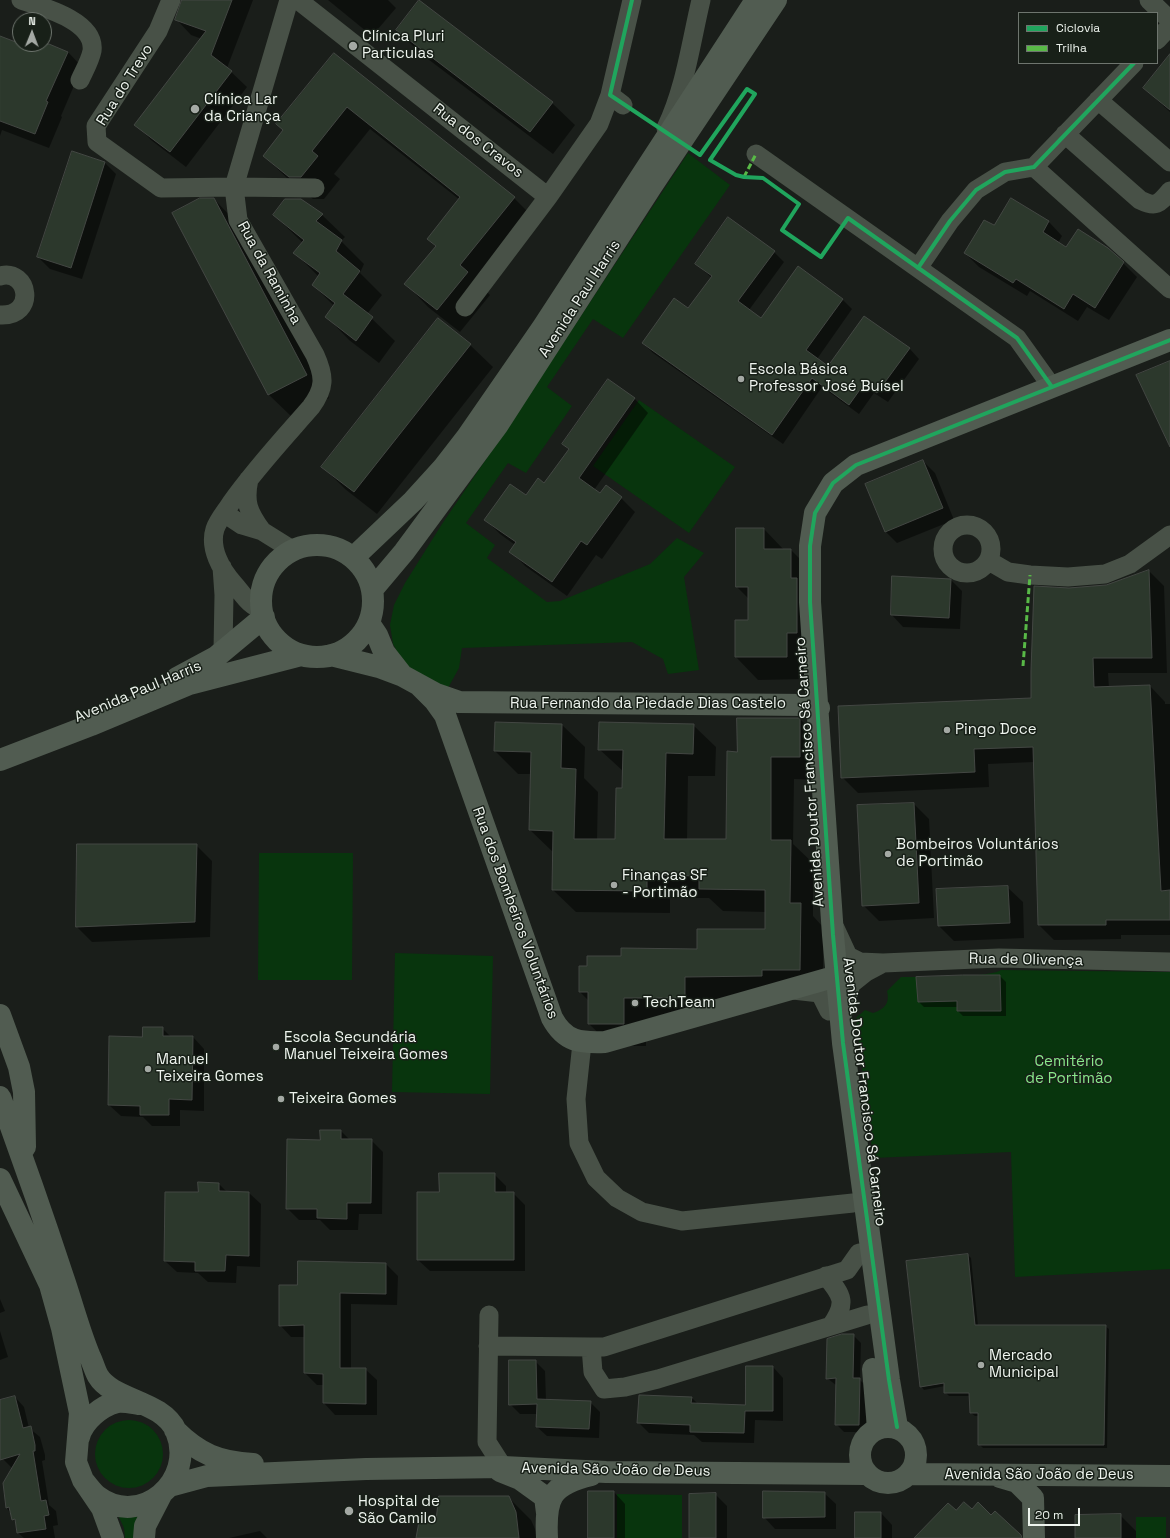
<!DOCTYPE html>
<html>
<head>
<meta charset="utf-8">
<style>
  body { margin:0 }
  #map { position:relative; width:1170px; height:1538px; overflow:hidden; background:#1a1e1a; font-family:"Space Grotesk",sans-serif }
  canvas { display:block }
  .legend { position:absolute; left:1018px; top:12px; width:140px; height:52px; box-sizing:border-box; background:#182018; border:1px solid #6e756e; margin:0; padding:5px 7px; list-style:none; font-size:12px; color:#eef4ee }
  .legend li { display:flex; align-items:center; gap:8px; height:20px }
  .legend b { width:20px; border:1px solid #6e756e }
  .north { position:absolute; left:12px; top:12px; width:40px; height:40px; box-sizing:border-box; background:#182018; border:1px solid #6e756e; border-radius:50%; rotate:1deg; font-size:11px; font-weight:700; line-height:16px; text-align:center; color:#eef4ee }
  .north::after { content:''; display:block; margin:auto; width:14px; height:18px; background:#a4a9a4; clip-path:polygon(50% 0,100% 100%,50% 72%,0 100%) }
  .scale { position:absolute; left:1028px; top:1508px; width:52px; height:18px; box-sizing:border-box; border:2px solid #eef4ee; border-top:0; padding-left:5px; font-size:12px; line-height:14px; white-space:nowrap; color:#eef4ee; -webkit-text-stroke:3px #182018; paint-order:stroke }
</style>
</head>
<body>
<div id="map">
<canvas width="1170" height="1538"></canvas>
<ul class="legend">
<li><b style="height:5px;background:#20a55d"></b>Ciclovia</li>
<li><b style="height:5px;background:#58b947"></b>Trilha</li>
</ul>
<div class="north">N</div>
<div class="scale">20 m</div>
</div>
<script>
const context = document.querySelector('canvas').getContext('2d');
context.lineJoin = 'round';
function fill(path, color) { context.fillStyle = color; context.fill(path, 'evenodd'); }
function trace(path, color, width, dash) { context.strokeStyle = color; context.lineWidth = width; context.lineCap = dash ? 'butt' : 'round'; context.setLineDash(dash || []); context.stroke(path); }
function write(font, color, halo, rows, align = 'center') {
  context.font = font + ' "Space Grotesk",sans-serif'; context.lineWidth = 3; context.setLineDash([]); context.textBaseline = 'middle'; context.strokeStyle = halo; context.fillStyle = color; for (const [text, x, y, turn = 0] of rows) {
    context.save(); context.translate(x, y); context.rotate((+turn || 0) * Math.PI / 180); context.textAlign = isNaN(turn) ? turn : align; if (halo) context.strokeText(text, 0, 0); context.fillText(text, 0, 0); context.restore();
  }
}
fill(new Path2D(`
  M688,153L730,185L623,338L593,319L547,387L572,406L526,473L508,463L466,523L495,545L487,558L547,602L560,601L650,564L677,538L704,553L684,577L699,670L668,674L663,659L632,642L462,648L459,668L448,688L405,666L393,644L390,625L394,605L405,583L442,524L510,424Z
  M639,400L735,467L689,533L593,466Z
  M259,853H353L352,980H258Z
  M395,953L493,956L490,1094L392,1092Z
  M1001,970L1170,972V1269L1015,1277L1011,1152L873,1158L856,1018L865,1010L873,1013C885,1009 890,1003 887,991L901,977C920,977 989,978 1001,970Z
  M95 1454a34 34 0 1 1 68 0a34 34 0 1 1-68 0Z
  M617,1494L682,1495V1538H617Z
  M118,1515L138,1516L133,1538H125L124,1528Z
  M1136,1517H1166V1538H1136Z`), '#08350d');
fill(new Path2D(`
  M183,0H253L227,68L247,87L186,167L151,140L136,124L202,39L191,35L176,19Z
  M328,0H388L396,8L372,36Z
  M397,30L552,103L575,125L553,154L420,53Z
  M0,37L34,50L36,44L44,43L68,52L82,67L61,116L62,117L49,148L2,130L0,136Z
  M334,54L514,198L537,221L483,288L490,295L460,332L428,307L406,284L436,247L428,239L460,200L370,129L334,174L340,179L324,199H313L287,178L264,156L284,131Z
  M1170,57V112L1144,88Z
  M72,152L105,163L116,174L82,279L50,269L38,257Z
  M214,199L236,222L329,398L292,417L269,395L173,213Z
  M1011,199L1049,222L1062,236L1058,243L1067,249L1123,263L1137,277L1109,320L1087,307L1078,321L1030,291L1027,296L979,267L965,253L994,227Z
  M274,215H322L345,237L341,241L364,264L360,273L382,295L367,314L395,341L379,363L349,340L327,317L334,306L313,285L319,277L295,253L303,243Z
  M774,252L784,262L749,310L761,319L842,299L852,309L817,359L829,368L909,348L919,359L888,402L874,393L859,414L822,387L783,444L653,353L643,343L688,310L712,278L696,264Z
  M470,345L493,367L377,514L345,489L322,466Z
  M634,398L648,413L594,490L600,495L621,498L635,512L602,559L596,555L567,596L525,566L511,551L515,545L500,534L486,520L545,484L569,450L563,444Z
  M923,461L935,473L954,520L897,543L886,532L866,485Z
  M737,529H764L784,550H791L814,573L809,679L758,680L736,657L749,621V599L737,587Z
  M1149,571L1164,586L1167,673H1108L1109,688L1150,686L1165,702V704H1170V935H1121V939L1054,940L1039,925L1034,762L988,764L989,787L858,793L842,777L1032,699L1069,589L1106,586Z
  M893,577L951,580L962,591L960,629L903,627L892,615Z
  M800,719L823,742L822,780L794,779L793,844L813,863V916L823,927V993L784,998L707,999V1020H646V1046H612L589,1024V1001L580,992L588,967L622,957L698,950L766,930V912L723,911L709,898H670V913L576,912L553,890L554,853L530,830L532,774H518L495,751L562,725L585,747L584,778L598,792L597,840H616L623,789L624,772L599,749L693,725L716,747L715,776H688L687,840H727L738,753Z
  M914,804L929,819L934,918L879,921L863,905Z
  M196,845L212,861L210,937L92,942L77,927Z
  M1007,887L1023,902L1024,938L954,941L939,926Z
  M1000,976L1006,982V1016H963L958,1011V1007H924L919,1002L917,978Z
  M162,1028L171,1037H193L204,1049V1111L180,1110V1126H152L143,1117L121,1116L109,1105L143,1038Z
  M341,1131L350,1140H371L383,1152L382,1214H359L358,1230H330L320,1220H299L287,1208L321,1141Z
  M494,1174L506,1186V1193H513L525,1205V1271H430L418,1260L440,1193Z
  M219,1184L228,1193H249L261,1204L260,1267L237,1266L236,1283L208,1282L198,1273L177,1272L165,1261L199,1193Z
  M968,1255L971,1258L978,1326H1105L1109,1329L1107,1448H983L979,1444V1416H975L971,1413V1396H949L945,1392V1386L924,1390L921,1386Z
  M299,1262L386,1264L398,1276L397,1305L351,1304V1369H365L377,1380V1415H335L324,1403V1385H317L305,1373V1337H291L280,1325L298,1286Z
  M0,1299L5,1311L0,1313Z
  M0,1331L8,1357L0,1360Z
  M853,1335L861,1343L860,1380L867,1387L866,1432H844L836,1424L837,1386L827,1378Z
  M535,1361L545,1371L546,1400L590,1402L600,1412L599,1438L547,1436L537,1427V1414H520L510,1404Z
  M773,1367L783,1378V1421L755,1420L754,1443L702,1442L694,1435L649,1433L638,1422L692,1398L699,1405L746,1406Z
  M15,1397L24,1407L29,1428L40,1437L45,1455V1460L42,1461L49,1505L56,1511L58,1525L53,1526L55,1538H24L18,1533L16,1523L7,1508L4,1483L13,1469L3,1459L0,1448V1401Z
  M614,1492L625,1504V1538H589Z
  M824,1493L836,1504V1529H775L764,1517Z
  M715,1494L727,1506V1538H690Z
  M508,1497L531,1520L539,1538H417L437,1519Z
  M881,1513L892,1525V1538H856Z
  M1121,1516L1136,1531V1538H1076Z
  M260,1531L267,1538H229Z`), '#0007');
const building = new Path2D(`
  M182,0H232L211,55L232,71L170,152L134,125L206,31L175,20Z
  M419,0L553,102L530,132L396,30Z
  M0,36L34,49L35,44H49L68,52L46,101L48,102L35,134L0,121Z
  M334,53L515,197L460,265L468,272L437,310L404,284L436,246L427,239L460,197L347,107L312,151L318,156L301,177H289L263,156L283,130L276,124Z
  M1170,54V110L1143,88Z
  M72,151L105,162L71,268L37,257Z
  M200,198H214L307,375L268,395L172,213Z
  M1011,198L1049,221L1043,232L1066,247L1078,229L1108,248L1124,262L1095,308L1073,294L1064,309L1016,279L1013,283L964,253L984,220L994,225Z
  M285,199H301L323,214L316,221L342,240L336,251L360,271L343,294L373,317L356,341L325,317L335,303L312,285L320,273L293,253L304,240L273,215Z
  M728,217L775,251L738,301L761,318L798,266L843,299L806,350L828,366L864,316L910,348L877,393L864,384L849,405L812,378L772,435L642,343L674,298L688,308L712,276L695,264Z
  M438,318L471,344L354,492L321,467Z
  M1170,361V447L1136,375Z
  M608,379L635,398L579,478L600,493L606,485L622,497L587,545L581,541L552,582L509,552L516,542L484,520L510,484L526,495L538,478L544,483L569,449L562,444Z
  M923,460L943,508L885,532L865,484Z
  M736,528H764V549H791V578H797V633H787V657H735V620H748V587H736Z
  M1149,570L1152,658H1093L1094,687L1150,685L1161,891L1170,890V920H1106V925H1038L1033,747L974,749L975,772L841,778L838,706L1031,698V671L1034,586L1069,588L1106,585Z
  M892,576L951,579L949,618L891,615Z
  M737,718H800V757H771V840H791L790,903H801L800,970H762V976L685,977V998H624V1024H588V992H579V966H587V956H621V948L697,949V929H765V890L699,889V876L647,875V891L552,890L553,831L529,830L531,752L494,751L495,722L562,724L561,768L576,769L574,839H615L616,788H622L623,750H598L599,722L694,724L693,754L666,753L664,839H726L727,751L737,752Z
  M914,803L919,903L862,906L857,805Z
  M77,844H197L195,922L76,927Z
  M1008,886L1010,923L938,926L936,889Z
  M963,975H1000L1001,1011H957V1001L918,1002L916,977Z
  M143,1027H163V1036H193L192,1100L169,1099V1115H140V1106L108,1105L109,1036L142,1037Z
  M320,1130H341V1139H372L371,1203H347V1219L317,1218V1209H286L287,1139L320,1140Z
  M439,1173H495V1192H514V1260H417V1192H439Z
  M198,1182L219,1183V1191L249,1192V1256L226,1255L225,1271H195V1262L164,1261L165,1192H198Z
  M968,1254L975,1325H1106L1104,1445H978V1413H970L969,1393H944V1383L920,1387L906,1261Z
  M298,1261L386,1263V1294L340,1293V1368H366V1404L323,1403V1374L304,1373V1325L279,1326V1285H297Z
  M842,1334H854L853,1378H860L859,1425H835L836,1378L826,1379L827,1339Z
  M509,1360H536L537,1399L591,1401L589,1429L536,1427L537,1404L509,1405Z
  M746,1366H773V1411H745L744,1433L690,1432V1425L637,1423L639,1395H641L692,1397L691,1403L745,1405Z
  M15,1396L23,1428L31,1426L35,1445V1451H33L41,1501L46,1500L49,1515L44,1516L46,1529L17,1533L15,1519L12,1520L9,1507L6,1508L3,1483L20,1454L0,1460V1400Z
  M588,1491H614V1538H588Z
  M763,1491L825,1492V1517L763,1518Z
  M716,1493V1538H689V1494Z
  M439,1496H509L516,1512L519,1538H416L420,1516L436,1518Z
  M964,1502L972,1509L978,1502L991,1515L995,1511L1021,1535L1022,1538H914L948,1503L956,1510Z
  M855,1512H881V1538H855Z
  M1121,1514V1538H1075V1515Z`);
fill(building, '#2c382c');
trace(building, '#434743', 1);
trace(new Path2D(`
  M21,0C43,7 96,21 92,51C90,61 84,71 80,80
  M171,0L158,31L96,126L97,142L161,188L234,187L315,188
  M298,0L548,197L465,307
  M1149,0L1170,20
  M1157,40L1170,26
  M1098,100L1170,162
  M623,105L610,95L632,0
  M666,128C685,89 691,42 701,0
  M1065,134L1140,200C1156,208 1159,204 1170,191
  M756,154L1017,338L1052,387
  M1034,167L1170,289
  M548,197L599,124L610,95
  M918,268L950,221L976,190L1005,172L1034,167L1134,63
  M0,276C29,268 37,317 0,315
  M249,479C244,502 248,512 262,531
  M224,513L242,525L262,531L294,551
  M943 549a24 24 0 1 1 48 0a24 24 0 1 1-48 0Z
  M989,561L1008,572L1030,575L1068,577L1105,574L1130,564L1170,535
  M222,567L224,595L223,650
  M262,609C249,606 243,594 234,584C221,570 209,548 215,529C218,520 226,511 231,503C255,469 283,439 311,407C325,388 325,377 315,355L238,220L234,187L289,0
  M835,928L848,956L860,962L883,963L999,958L1170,962
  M793,990L820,993L829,1011
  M842,1015L851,984L866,972L883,963
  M582,1043L576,1099L579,1143L596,1178L617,1198L642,1212L682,1221L853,1203
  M826,1276C843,1296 847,1303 831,1326
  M489,1315L487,1442L503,1467
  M488,1346L591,1347L593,1372L604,1389L625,1387L658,1379L867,1315
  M591,1347H604L847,1270L859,1253`), '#485147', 19);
trace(new Path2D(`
  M261 601a56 56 0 1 1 112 0a56 56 0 1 1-112 0Z
  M353,558L413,501L443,468L467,437L543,327L756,0
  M372,590L404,552L497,426L651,187L776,0
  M369,623L377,635L384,652L402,675
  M331,655L379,667L403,676L436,694L459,702L807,705L819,708
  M177,678L216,657L264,617
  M420,686L435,701L445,715L552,1018C565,1042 580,1043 605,1042L837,976
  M0,760L91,725L189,684L301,655
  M0,1015L19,1067L24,1092L25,1147
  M0,1097C22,1156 43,1216 63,1277C72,1303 79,1331 90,1357C93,1363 95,1371 98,1376C113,1401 162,1400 176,1431C197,1481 140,1529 97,1496C92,1492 87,1485 83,1480
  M0,1179L51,1287
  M47,1274L62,1328L80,1413L76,1462L83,1480L102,1508L113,1538
  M873,1369L878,1428
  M860 1455a28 28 0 1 1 56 0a28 28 0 1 1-56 0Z
  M897,1427L889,1380L843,1043L833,935L810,602V546L815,513L833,483L856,465L1170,340
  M175,1430C199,1454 219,1462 253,1464
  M79,1437C83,1421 101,1406 117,1402C124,1401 132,1403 139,1404
  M500,1471L520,1479L545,1497L547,1513
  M909,1474L1170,1476
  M1000,1477L1017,1482L1033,1498L1034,1538
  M170,1486L207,1476L366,1469L503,1467L606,1472L866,1474
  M144,1538L145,1526L161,1495
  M547,1538C545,1498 550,1485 591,1475`), '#515c51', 22);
trace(new Path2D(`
  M744,177L756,154
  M1023,666L1030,575`), '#58b947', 3, [6, 3]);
trace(new Path2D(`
  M632,0L610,95L700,155L747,89L755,94L710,160L736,175L744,177L763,178L799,204L782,230L821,257L848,218L1017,338L1052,387
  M918,268L950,221L976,190L1005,172L1034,167L1134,63
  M897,1427L889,1380L843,1043L833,935L810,602V546L815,513L833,483L856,465L1170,340`), '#20a55d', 4);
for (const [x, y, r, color] of [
  [353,46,5,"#a4a9a4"],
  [195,109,5,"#a4a9a4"],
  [741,379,4,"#a4a9a4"],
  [947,730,4,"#a4a9a4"],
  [888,854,4,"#a4a9a4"],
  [614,885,4,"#a4a9a4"],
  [635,1003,4,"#a4a9a4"],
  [276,1047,4,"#a4a9a4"],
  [148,1069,4,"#a4a9a4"],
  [281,1099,4,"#a4a9a4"],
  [981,1365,4,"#a4a9a4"],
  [349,1511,5,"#a4a9a4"]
]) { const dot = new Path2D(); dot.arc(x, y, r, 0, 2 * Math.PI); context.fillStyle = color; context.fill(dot); trace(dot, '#182018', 1.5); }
write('15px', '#eef4ee', '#182018', [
  ["Clínica Pluri",362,37],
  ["Particulas",362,54],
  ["Clínica Lar",204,100],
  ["da Criança",204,117],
  ["Escola Básica",749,370],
  ["Professor José Buísel",749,387],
  ["Pingo Doce",955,730],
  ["Bombeiros Voluntários",896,845],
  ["de Portimão",896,862],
  ["Finanças SF",622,876],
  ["- Portimão",622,893],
  ["TechTeam",643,1003],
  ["Escola Secundária",284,1038],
  ["Manuel Teixeira Gomes",284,1055],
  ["Manuel",156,1060],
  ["Teixeira Gomes",156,1077],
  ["Teixeira Gomes",289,1099],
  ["Mercado",989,1356],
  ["Municipal",989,1373],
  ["Hospital de",358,1502],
  ["São Camilo",358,1519]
], 'left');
write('15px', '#eef4ee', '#182018', [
  ["Rua do Trevo",125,85,-58],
  ["Rua dos Cravos",478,141,38],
  ["Rua da Raminha",269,273,61],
  ["Avenida Paul Harris",580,299,-57],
  ["Avenida Paul Harris",138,692,-23],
  ["Rua Fernando da Piedade Dias Castelo",648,704],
  ["Avenida Doutor Francisco Sá Carneiro",810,772,-94],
  ["Rua dos Bombeiros Voluntários",515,913,70],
  ["Rua de Olivença",1026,960,1],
  ["Avenida Doutor Francisco Sá Carneiro",864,1092,83],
  ["Avenida São João de Deus",616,1470,1],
  ["Avenida São João de Deus",1039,1475]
]);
write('15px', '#89e98b', '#182018', [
  ["Cemitério",1069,1062],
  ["de Portimão",1069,1079]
]);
</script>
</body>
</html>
